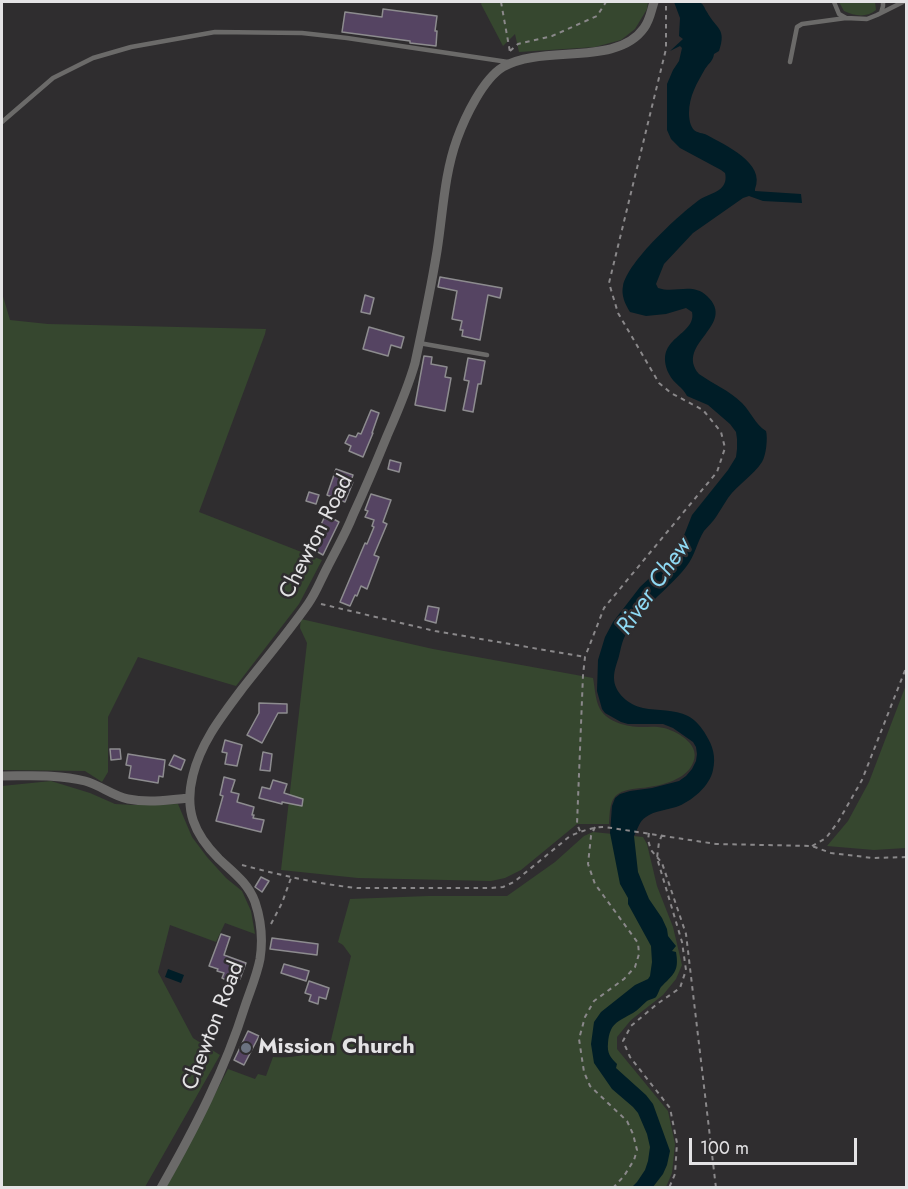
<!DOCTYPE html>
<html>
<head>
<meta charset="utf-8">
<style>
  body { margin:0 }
  #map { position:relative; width:908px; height:1189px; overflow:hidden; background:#2f2d2f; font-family:Jost,sans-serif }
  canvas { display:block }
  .frame { position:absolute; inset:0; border:3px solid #e4e3e5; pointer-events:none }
  .scale { position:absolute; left:689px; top:1138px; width:168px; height:27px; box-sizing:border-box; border:3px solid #e4e3e5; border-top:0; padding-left:8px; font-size:18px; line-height:21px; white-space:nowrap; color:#e4e3e5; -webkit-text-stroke:4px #2f2d2f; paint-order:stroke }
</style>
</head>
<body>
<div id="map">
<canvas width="908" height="1189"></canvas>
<div class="frame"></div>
<div class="scale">100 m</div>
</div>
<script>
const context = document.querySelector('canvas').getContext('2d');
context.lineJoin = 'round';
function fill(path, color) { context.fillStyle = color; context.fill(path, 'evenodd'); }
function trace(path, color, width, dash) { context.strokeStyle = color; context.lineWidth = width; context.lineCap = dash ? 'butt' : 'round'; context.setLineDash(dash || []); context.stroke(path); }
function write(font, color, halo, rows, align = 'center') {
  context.font = font + ' Jost,sans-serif'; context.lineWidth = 5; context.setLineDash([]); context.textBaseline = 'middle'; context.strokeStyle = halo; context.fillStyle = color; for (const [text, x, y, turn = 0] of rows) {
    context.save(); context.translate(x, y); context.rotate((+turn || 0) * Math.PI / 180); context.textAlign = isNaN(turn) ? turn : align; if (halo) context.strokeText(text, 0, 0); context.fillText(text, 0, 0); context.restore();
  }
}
fill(new Path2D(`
  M482,2H648L647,9L635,29L621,40L595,47L519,52L515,34L503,46L481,4Z
  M839,2H875L876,10C866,18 855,16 844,11Z
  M2,293L10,320L48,324L266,329L265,334L199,512L322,560L299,604L236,686L138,657L108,717V772L102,782L85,771L2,770Z
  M301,619L433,649L593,678C595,688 595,700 600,709C607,722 628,727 641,727C648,727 656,726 664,728C679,732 703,746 692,765C685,779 664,785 649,787C638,789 627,788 618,794C609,800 610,814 609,824H577L521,870L505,878L491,881L358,878L281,870L307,643L300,628Z
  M906,685V848L874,850L827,846L848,821L869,782Z
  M51,781L90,793L115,804L134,805L178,804L192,837L207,857L226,878L242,891L251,911L255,934L225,923L216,942L170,925L158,972L193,1038L220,1055L145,1187L2,1188V786Z
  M593,832L643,837L647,844L657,886L673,927L682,965L676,979L663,995L631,1020L617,1037V1049L668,1111L675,1144L672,1173L666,1187L166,1188L228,1069L255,1079L258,1074L266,1076L273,1057C301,1058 308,1055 331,1040L351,956L343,945L338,942L350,899L428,896H507L555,862L584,836Z`), '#36472f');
fill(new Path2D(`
  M674,2C681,1 691,0 698,2C704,3 704,8 707,12C716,29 727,28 719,51L714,54C713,61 709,63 705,69C697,83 689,96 689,113C689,118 690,126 694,130C697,133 703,133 707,135C725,145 766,163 755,189V191L801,194L802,203L763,201L749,196L743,198L693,233L664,264L656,284L658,288C675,294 692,282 707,296C738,325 674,344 699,374C713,384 729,390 742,403C751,412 755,424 766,431C768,438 766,456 762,462C753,476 738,484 728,498C724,504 720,511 716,517C713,522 708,526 704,531C697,542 695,556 686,567C667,591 641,607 626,634C622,641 621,648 619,656C617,663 614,670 614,678C614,693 629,705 643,708C658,711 674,709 688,716C696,720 702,728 706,735C713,746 716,757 713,770C710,786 691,802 676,807C666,810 654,811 646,817C639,821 638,829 634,836L638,872L649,899L662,918L667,929L668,936L676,946L672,951L676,952C679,970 675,973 663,985C659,988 659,993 656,997C655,998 649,1000 647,1001C642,1005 638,1010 633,1013C617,1022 610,1023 608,1043C607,1053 610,1057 617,1064L616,1068L646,1095L653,1104L670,1151L667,1165L663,1174L653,1187L631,1188L637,1182L645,1170L648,1161L650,1147L647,1134L638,1113L633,1107L612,1089L594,1063L591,1044L594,1022L601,1012L635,985L648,979L650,976L652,962L651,946L628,904V898L620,884L610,833L612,806L615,798L620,794L630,791L652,788L679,781L686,776L692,769L696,761L697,754L696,747L693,742L673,728L663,724H628L621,722L605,713L602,709L597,691L598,660L605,637L613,622L640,587L674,555L683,538L692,515L728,470L736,457L737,449V439L736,432L730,424L708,405L687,396C683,387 674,384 669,374C652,337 697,336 692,312L686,308L666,314L646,316L630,312C625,304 621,295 623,286C628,261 679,215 699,200C706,195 718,193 723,186C726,182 726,177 725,173L721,170L680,148L671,139L667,130V84L673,70L679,61L682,48L680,46L670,51L683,39L679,36L680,18Z
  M168,969L184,975L181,983L165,977Z`), '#001d27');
const building = new Path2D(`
  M383,9L437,16L435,31H437L436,46L410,43V41L342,32L345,12L382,17Z
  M440,277L502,288L500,298L488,295L480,340L462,336L463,330H460L462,321L452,319L457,291L438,287Z
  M365,295L374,298L370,314L361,312Z
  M369,327L404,337L401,348L391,345L388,356L363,349Z
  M424,356L432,357L431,364L447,367L445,377L451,378L445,411L415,405Z
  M468,358L485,361L481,384H478L473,412L463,410L469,381L464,380Z
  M371,410L379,413L372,433H373L363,457L349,451L351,446L345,443L349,435L356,437L358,433L361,434Z
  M390,460L401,463L399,472L388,469Z
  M336,469L353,475L351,481L353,482L345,502L327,495Z
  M309,492L319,495L316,504L306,501Z
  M371,494L391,500L383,522L387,524L374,555L379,557L367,589L361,586L357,596L355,595L350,606L340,602L365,543L367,544L374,527L372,526L374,520L365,517L368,511L365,510Z
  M330,517L339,522L323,555L316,551L320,541L315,538L324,518L329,520Z
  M428,606L439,608L436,623L425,620Z
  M259,703L287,704V713H278L262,743L247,735L259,713Z
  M225,740L242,745L237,766L225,764L227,753L222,752Z
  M110,749H120L121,759L111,760Z
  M263,752L272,754L270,771L260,770Z
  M128,754L165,760L163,777L159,776L158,783L129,778L131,766L126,765Z
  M174,755L185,760L181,770L169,765Z
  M224,777L235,780L231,792L239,794L237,802L254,807L252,815H254L253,818L264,820L261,832L216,821L223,796L220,795Z
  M273,780L287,784L284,793L303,799L302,806L282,802V804L259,798L262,787L270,789Z
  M261,877L269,881L262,892L255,887Z
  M221,934L230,937L224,955L246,963L240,979L233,977L231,982L222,978L224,973L217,971L218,969L209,966Z
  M272,938L318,944L317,955L270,949Z
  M284,964L309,971L306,981L281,973Z
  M309,981L329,988L326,999L319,997L318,1004L309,1001L311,995L305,993Z
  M248,1031L259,1036L244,1065L234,1060Z`);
fill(building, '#554462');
trace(building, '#8d8c8f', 1.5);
trace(new Path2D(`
  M501,2L510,52
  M510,51L518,44L552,36L597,16L606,2
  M321,604L435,631L585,657
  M595,827L591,836L588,864L595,884L638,943L639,954L635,967L624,979L594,1001L585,1017L579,1039L584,1072L590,1086L627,1121L633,1134L637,1150L634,1160L624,1176L613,1188
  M580,831L577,824L583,675L585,657L604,608L717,472L725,448L721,432L703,410L671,393L659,383L618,313L609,283L666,49V2
  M649,833L648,840L651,850L662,863L686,934L716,1188
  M662,835L659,842L657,858L682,942L686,970L680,988L657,1004L631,1026L623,1041L630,1057L670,1108L677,1143L675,1174L669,1188
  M812,846L826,838L838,822L862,780L906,668
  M242,865C280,875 318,884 357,888H491L503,887L514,882L570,836C582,831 592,827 605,827L716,844L812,846L831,853L873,858L906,857
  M271,924L282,903L291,878`), '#8a888a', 2, [4.5, 4.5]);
trace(new Path2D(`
  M834,2L839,14L846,18L867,19L877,15L903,2
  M881,13L883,6V2
  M790,62L797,27L802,24L846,18
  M2,122L53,78L93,58L131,47L215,32L302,33L347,38L508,62
  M419,343L487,355`), '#6b6a69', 4.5);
trace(new Path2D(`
  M2,776C29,776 58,774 85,781C100,785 113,796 128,799C148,803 169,800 189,798
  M161,1188C194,1130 225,1070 245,1006C250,991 257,975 260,959C263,940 261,920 255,902C248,883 234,873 219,859C194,834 184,810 193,775C201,742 222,716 242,689C264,661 287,634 308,604C316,593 321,579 328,566C336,550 346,533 353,515C365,489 376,463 387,436C397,413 408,388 415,363C423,326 431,288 437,251C443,213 444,175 457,139C465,117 483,79 503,67C543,44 617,67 644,28C650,20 651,11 654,2`), '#6b6a69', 9);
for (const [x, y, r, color] of [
  [246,1048,6,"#6b7280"]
]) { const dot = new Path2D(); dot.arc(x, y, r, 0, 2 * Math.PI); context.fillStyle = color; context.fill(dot); trace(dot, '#2f2d2f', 2); }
write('22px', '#e4e3e5', '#2f2d2f', [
  ["Chewton Road",317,537,-63],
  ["Chewton Road",214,1026,-69]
]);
write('bold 22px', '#e4e3e5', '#2f2d2f', [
  ["Mission Church",258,1048]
], 'left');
write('italic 24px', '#8ed9f3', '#2f2d2f', [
  ["River Chew",655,587,-55]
]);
</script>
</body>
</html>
